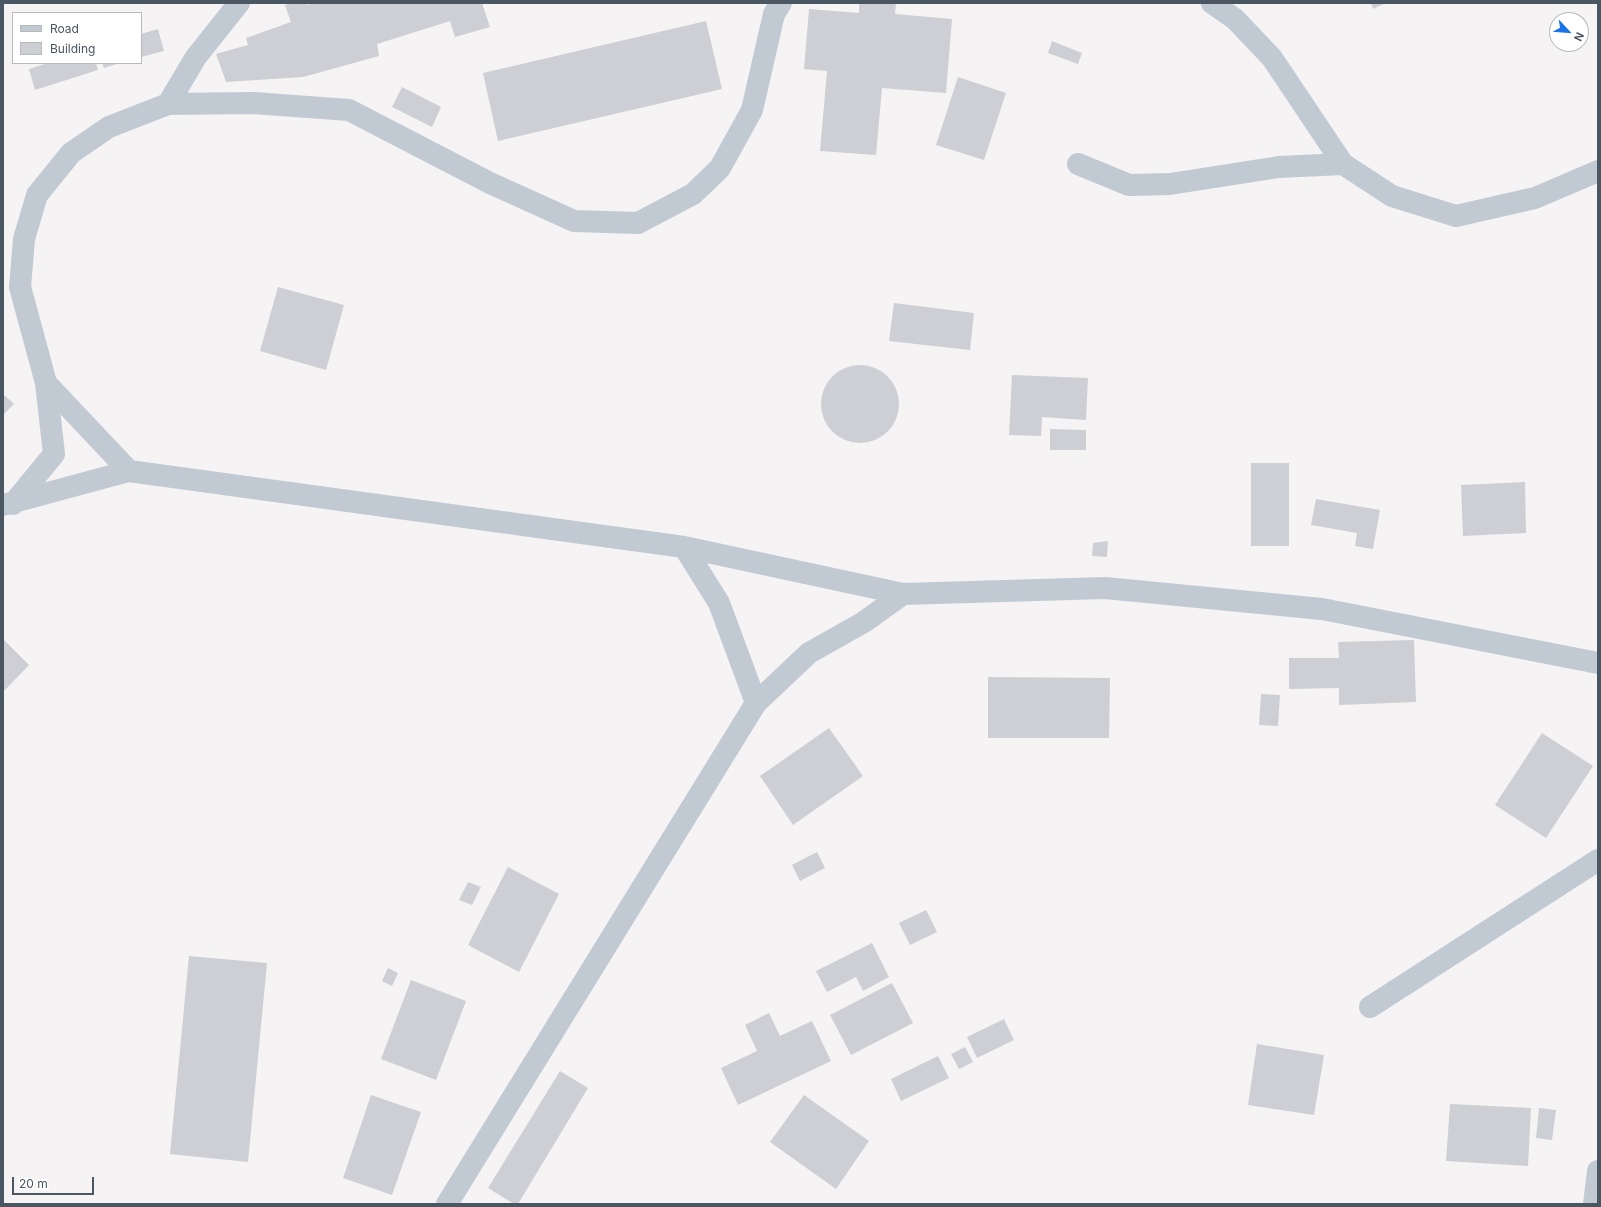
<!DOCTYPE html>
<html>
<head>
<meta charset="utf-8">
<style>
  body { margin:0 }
  #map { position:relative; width:1601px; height:1207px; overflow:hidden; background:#f5f3f3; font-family:Inter,sans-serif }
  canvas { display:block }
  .frame { position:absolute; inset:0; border:4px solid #4a5661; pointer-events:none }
  .legend { position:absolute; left:12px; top:12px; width:130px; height:52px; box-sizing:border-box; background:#fff; border:1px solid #b7bbc0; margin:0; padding:5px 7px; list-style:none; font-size:12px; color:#4a5661 }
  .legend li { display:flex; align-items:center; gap:8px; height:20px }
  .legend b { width:20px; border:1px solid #b7bbc0 }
  .north { position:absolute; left:1549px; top:12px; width:40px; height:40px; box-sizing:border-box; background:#fff; border:1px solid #b7bbc0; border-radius:50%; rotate:116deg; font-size:11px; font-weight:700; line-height:16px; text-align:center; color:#4a5661 }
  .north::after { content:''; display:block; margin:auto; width:14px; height:18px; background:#1a73e8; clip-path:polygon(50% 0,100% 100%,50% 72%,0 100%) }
  .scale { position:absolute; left:12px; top:1177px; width:82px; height:18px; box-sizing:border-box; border:2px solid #4a5661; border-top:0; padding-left:5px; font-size:12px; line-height:14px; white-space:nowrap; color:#4a5661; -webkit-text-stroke:3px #fff; paint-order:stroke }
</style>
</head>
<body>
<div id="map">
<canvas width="1601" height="1207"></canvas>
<div class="frame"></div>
<ul class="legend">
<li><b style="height:5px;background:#c1cad2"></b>Road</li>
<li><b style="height:11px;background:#cdcfd5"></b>Building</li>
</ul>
<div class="north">N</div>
<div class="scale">20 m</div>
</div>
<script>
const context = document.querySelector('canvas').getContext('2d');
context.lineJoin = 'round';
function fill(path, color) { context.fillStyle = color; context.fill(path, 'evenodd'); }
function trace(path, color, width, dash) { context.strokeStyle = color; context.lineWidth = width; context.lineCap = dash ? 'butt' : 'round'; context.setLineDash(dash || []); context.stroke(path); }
fill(new Path2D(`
  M292,3H307L308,5L313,3H482L490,27L455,37L450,21L377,44L379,56L303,77L226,82L216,54L248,45L246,38L291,22L285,5Z
  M859,3H896L895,14L952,19L946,93L882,88L876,155L820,151L827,71L804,69L809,9L859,13Z
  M1371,3H1386L1373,9Z
  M706,21L722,89L498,141L483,73Z
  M158,29L164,51L141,57V34Z
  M1052,41L1082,53L1078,64L1048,53Z
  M48,63H96L98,70L35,90L29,69Z
  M102,63H120L104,68Z
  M958,77L1006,93L984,160L936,145Z
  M402,87L441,107L432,127L392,107Z
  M278,287L344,305L326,370L260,351Z
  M894,303L974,313L970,350L889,341Z
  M821 404a39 39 0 1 1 78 0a39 39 0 1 1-78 0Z
  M1012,375L1088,378L1086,420L1042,417L1041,436L1009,435Z
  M3,394L14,404L3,415Z
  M1050,429L1086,430V450H1050Z
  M1251,463H1289V546H1251Z
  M1525,482L1526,533L1463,536L1461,485Z
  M1316,499L1380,510L1373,549L1355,546L1357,533L1311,525Z
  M1108,541L1107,557L1092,556L1093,543Z
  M3,639L29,665L3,692Z
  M1414,640L1416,702L1339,705V688L1289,689V658H1339L1338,642Z
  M988,677L1110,678L1109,738H988Z
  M1261,694L1280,695L1278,726L1259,725Z
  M829,728L863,776L793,825L760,776Z
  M1542,733L1593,766L1546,838L1495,805Z
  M817,852L825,868L800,881L792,865Z
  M508,867L559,894L519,972L468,945Z
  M468,882L481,887L472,905L459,900Z
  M926,910L937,932L910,945L899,923Z
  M872,943L889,977L863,991L856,977L827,992L816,971Z
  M189,956L267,963L248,1162L170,1154Z
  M388,968L398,973L392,986L382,981Z
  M411,980L466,1001L436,1080L381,1059Z
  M892,983L913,1023L851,1055L830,1015Z
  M769,1013L780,1036L812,1021L831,1061L738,1105L721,1068L757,1051L745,1025Z
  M1004,1019L1014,1040L977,1058L967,1037Z
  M1257,1044L1324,1055L1314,1115L1248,1105Z
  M965,1047L973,1062L959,1069L951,1054Z
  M938,1056L949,1078L901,1101L891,1079Z
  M560,1071L588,1088L518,1204H514L488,1188Z
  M371,1095L421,1112L392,1195L343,1178Z
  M804,1095L869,1141L836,1189L770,1142Z
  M1450,1104L1531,1108L1528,1166L1446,1161Z
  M1539,1108L1556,1110L1552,1140L1536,1138Z`), '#cdcfd5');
trace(new Path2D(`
  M1212,3L1235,19L1272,58L1343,164L1392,196L1456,216L1535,198L1598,171
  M168,104L196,57L239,3
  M1078,164L1129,185L1170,184L1279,167L1343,164
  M46,383L129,471
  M13,504L54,454L46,383L20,287L24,239L37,195L71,153L109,127L168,104L253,103L349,110L490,183L574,221L638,223L693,194L720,168L752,110L774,14L781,3
  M3,505L129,471L684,547L903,594L1105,588L1322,609L1598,663
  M684,547L719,603L756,703
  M1370,1007L1598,860
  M447,1204L756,703L809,653L864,622L903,594
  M1594,1204L1598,1171`), '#c1cad2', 22);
</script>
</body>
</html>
